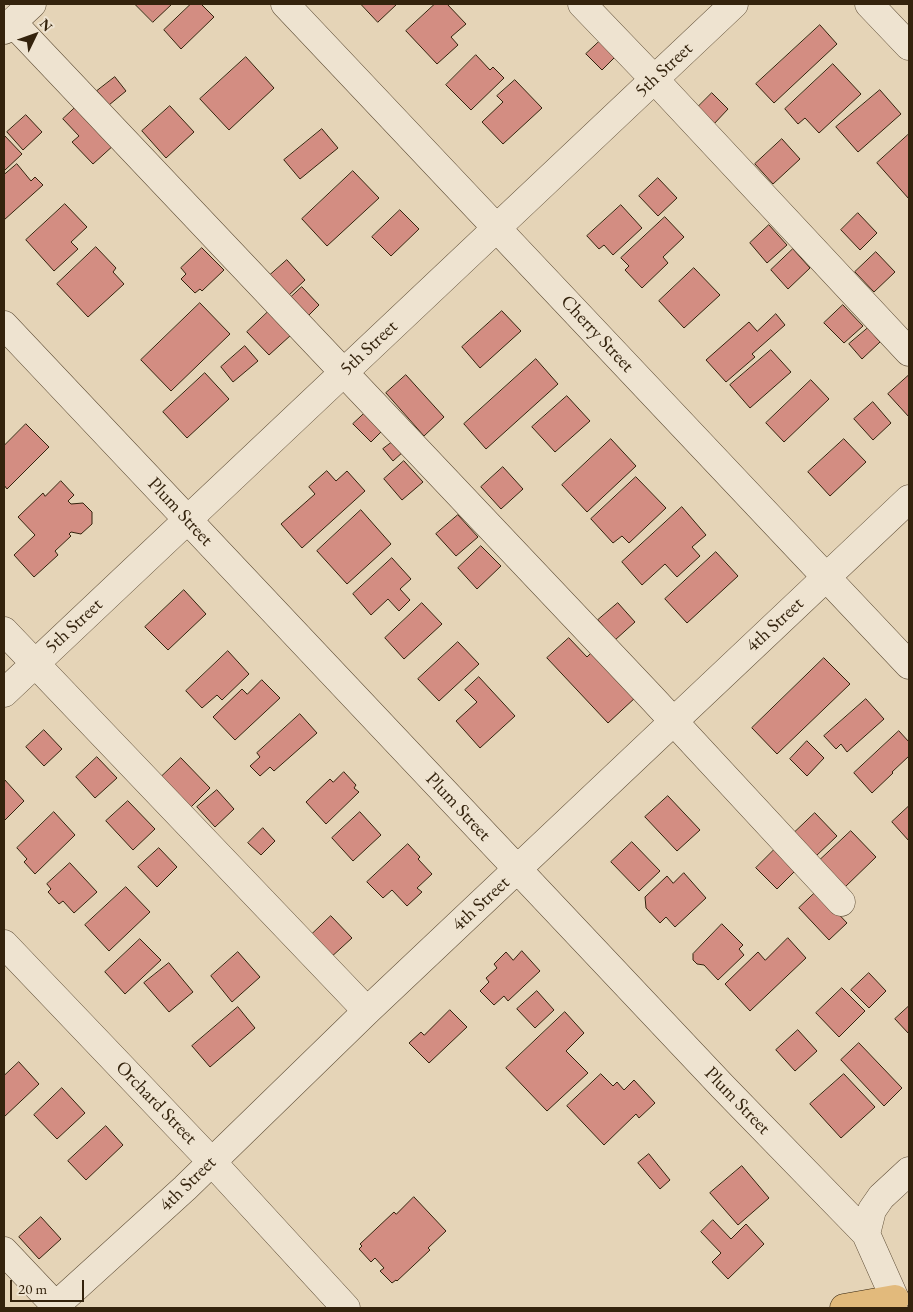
<!DOCTYPE html>
<html>
<head>
<meta charset="utf-8">
<style>
  body { margin:0 }
  #map { position:relative; width:913px; height:1312px; overflow:hidden; background:#e5d4b7; font-family:"EB Garamond",serif }
  canvas { display:block }
  .frame { position:absolute; inset:0; border:5px solid #34230d; pointer-events:none }
  .north { position:absolute; left:10px; top:10px; width:50px; height:50px; -webkit-text-stroke:4px #eee3d0; paint-order:stroke; rotate:48deg; font-size:14px; font-weight:700; line-height:20px; text-align:center; color:#34230d }
  .north::after { content:''; display:block; margin:auto; width:18px; height:22px; background:#34230d; clip-path:polygon(50% 0,100% 100%,50% 72%,0 100%) }
  .scale { position:absolute; left:10px; top:1280px; width:74px; height:22px; box-sizing:border-box; border:2px solid #34230d; border-top:0; padding-left:6px; font-size:15px; line-height:18px; white-space:nowrap; color:#34230d; -webkit-text-stroke:4px #eee3d0; paint-order:stroke }
</style>
</head>
<body>
<div id="map">
<canvas width="913" height="1312"></canvas>
<div class="frame"></div>
<div class="north">N</div>
<div class="scale">20 m</div>
</div>
<script>
const context = document.querySelector('canvas').getContext('2d');
context.lineJoin = 'round';
function fill(path, color) { context.fillStyle = color; context.fill(path, 'evenodd'); }
function trace(path, color, width, dash) { context.strokeStyle = color; context.lineWidth = width; context.lineCap = dash ? 'butt' : 'round'; context.setLineDash(dash || []); context.stroke(path); }
function write(font, color, halo, rows, align = 'center') {
  context.font = font + ' "EB Garamond",serif'; context.lineWidth = 5; context.setLineDash([]); context.textBaseline = 'middle'; context.strokeStyle = halo; context.fillStyle = color; for (const [text, x, y, turn = 0] of rows) {
    context.save(); context.translate(x, y); context.rotate((+turn || 0) * Math.PI / 180); context.textAlign = isNaN(turn) ? turn : align; if (halo) context.strokeText(text, 0, 0); context.fillText(text, 0, 0); context.restore();
  }
}
const building = new Path2D(`
  M135,4H172L153,22Z
  M191,4H201L214,17L181,49L164,30Z
  M361,4H397L378,22Z
  M435,4H447L466,24L451,37L458,45L437,64L406,31Z
  M820,25L837,44L774,103L756,84Z
  M601,40L616,56L602,70L586,54Z
  M476,55L490,70L493,67L504,78L471,110L446,85Z
  M246,57L274,88L229,130L200,99Z
  M833,64L861,94L819,133L805,118L798,124L785,109Z
  M115,77L126,91L109,105L97,91Z
  M515,80L542,108L503,144L482,122L503,102L497,96Z
  M880,90L901,114L858,152L836,127Z
  M712,93L728,109L713,125L697,108Z
  M78,105L115,144L93,164L72,142L79,136L63,119Z
  M170,106L194,132L166,158L142,131Z
  M26,115L42,132L23,150L7,132Z
  M322,129L338,148L300,179L284,160Z
  M4,135L22,154L4,171Z
  M908,135L909,136V199L877,163Z
  M782,139L800,159L773,184L755,164Z
  M17,164L31,181L35,177L43,185L4,220V175Z
  M353,171L379,198L327,246L302,219Z
  M658,178L677,198L658,216L639,196Z
  M65,204L87,227L71,242L78,249L54,271L26,240Z
  M621,205L642,228L613,255L604,245L599,249L587,236Z
  M400,210L419,229L391,256L372,237Z
  M858,213L877,233L860,250L841,230Z
  M665,217L684,237L663,257L668,263L642,288L625,270L629,266L621,258Z
  M769,225L787,245L767,263L750,243Z
  M96,247L116,268L113,272L124,284L88,317L57,284Z
  M202,248L224,270L202,291L200,289L195,293L181,279L186,274L181,268Z
  M793,249L810,268L788,289L771,270Z
  M876,252L895,272L874,292L855,272Z
  M287,260L305,280L288,296L269,276Z
  M694,268L720,295L684,328L659,301Z
  M302,287L319,305L307,317L289,299Z
  M200,303L230,334L171,391L141,360Z
  M843,305L863,326L844,343L824,323Z
  M269,311L291,335L269,355L247,332Z
  M502,311L521,331L480,368L462,347Z
  M776,314L785,325L752,354L755,357L726,382L706,360L749,322L757,331Z
  M868,328L880,342L862,359L849,344Z
  M245,346L258,361L233,382L221,367Z
  M771,350L791,372L750,408L730,385Z
  M536,359L558,384L486,449L464,424Z
  M205,373L229,399L187,438L163,412Z
  M406,375L444,417L424,436L386,393Z
  M909,375V417L888,394Z
  M811,380L829,399L784,442L766,423Z
  M567,396L590,421L555,452L532,427Z
  M873,402L891,423L873,440L854,419Z
  M367,411L384,429L371,442L353,424Z
  M26,424L49,447L7,489L4,485V446Z
  M611,439L636,466L587,512L562,485Z
  M844,439L866,462L830,496L808,472Z
  M395,440L404,451L393,461L383,449Z
  M404,461L423,482L402,500L384,479Z
  M503,467L523,489L501,509L481,487Z
  M327,471L336,481L347,471L365,491L302,548L281,524L315,494L309,487Z
  M636,477L666,508L629,543L622,536L613,543L591,519Z
  M61,481L74,495L68,501L71,504L83,503L92,512V524L81,534L71,532L69,534L71,536L55,551L58,555L34,577L14,555L35,535L18,517L43,493L45,496Z
  M682,507L706,535L692,547L700,556L677,577L665,564L642,585L622,562Z
  M361,510L391,544L347,584L317,551Z
  M458,515L478,537L456,556L436,534Z
  M481,546L501,566L477,589L458,568Z
  M716,552L738,576L687,623L665,599Z
  M392,558L411,579L400,589L410,600L399,611L388,599L371,615L353,594Z
  M184,590L206,614L168,650L145,627Z
  M422,603L442,624L404,659L385,638Z
  M618,603L635,622L615,640L598,620Z
  M569,638L587,657L593,651L636,697L608,723L547,658Z
  M458,642L479,664L439,701L418,679Z
  M228,651L249,674L222,700L217,695L202,708L186,691Z
  M824,658L850,684L777,754L752,728Z
  M479,677L515,716L480,748L456,721L477,702L465,690Z
  M262,680L280,698L235,740L213,717L242,689L247,694Z
  M866,699L884,719L847,752L841,744L836,749L824,736Z
  M300,714L317,733L274,771L270,767L260,776L250,766L260,757L257,753Z
  M44,730L62,749L44,766L26,747Z
  M899,731L909,742V756L892,772L893,773L872,793L854,773Z
  M807,741L824,758L807,776L790,759Z
  M97,757L117,778L95,798L76,777Z
  M181,758L210,788L189,809L159,779Z
  M344,772L356,785L354,788L359,792L326,824L306,802L330,779L333,782Z
  M4,779L24,801L4,821Z
  M217,790L234,809L215,827L197,807Z
  M668,796L700,830L677,851L645,817Z
  M128,801L155,829L133,850L106,821Z
  M909,806V841L892,822Z
  M54,812L75,835L35,874L24,862L27,859L17,848Z
  M360,812L381,835L353,861L332,838Z
  M815,813L837,836L816,856L794,833Z
  M263,828L275,841L261,855L248,843Z
  M851,831L876,857L845,887L820,860Z
  M632,842L660,871L639,891L611,862Z
  M408,844L420,857L418,859L432,874L417,888L422,892L407,906L392,890L383,898L367,882Z
  M159,848L177,867L157,887L138,867Z
  M776,848L797,869L777,889L756,868Z
  M70,863L97,892L74,913L63,901L59,904L48,892L51,889L47,884Z
  M684,873L706,898L675,927L666,917L660,923L646,908L645,897L667,876L673,883Z
  M126,887L150,912L109,951L85,925Z
  M817,891L847,923L829,940L799,908Z
  M331,916L352,938L329,959L308,938Z
  M722,924L743,945L739,949L744,955L718,980L704,965L697,964L693,960V954Z
  M788,938L806,958L750,1011L725,984L758,952L765,960Z
  M140,939L161,960L125,994L105,972Z
  M522,951L540,971L508,1001L504,996L494,1005L480,991L489,982L486,978L497,968L494,964L506,952L513,960Z
  M238,952L260,977L232,1002L211,976Z
  M169,963L193,992L169,1012L144,983Z
  M869,973L886,991L869,1008L851,990Z
  M842,988L865,1011L839,1037L816,1013Z
  M537,991L554,1010L535,1028L517,1009Z
  M909,1006V1034L895,1019Z
  M238,1007L255,1028L210,1067L192,1046Z
  M450,1010L467,1027L429,1063L409,1043L421,1032L424,1035Z
  M565,1012L584,1033L566,1051L588,1073L547,1111L506,1068Z
  M798,1030L817,1051L795,1071L776,1050Z
  M859,1043L902,1088L884,1106L841,1060Z
  M19,1062L39,1084L4,1117V1076Z
  M601,1074L613,1086L617,1082L624,1090L634,1080L655,1103L639,1118L636,1114L604,1145L567,1106Z
  M844,1074L875,1107L841,1138L810,1104Z
  M62,1088L85,1113L57,1139L34,1115Z
  M106,1126L123,1145L86,1180L68,1161Z
  M649,1154L670,1180L660,1189L638,1163Z
  M742,1166L769,1198L738,1225L710,1193Z
  M414,1197L446,1231L428,1248L430,1250L397,1281L396,1280L392,1283L380,1271L384,1268L375,1258L371,1262L359,1249L362,1246L360,1244L394,1212L396,1214Z
  M41,1217L61,1239L39,1259L19,1237Z
  M713,1220L731,1239L746,1224L764,1244L728,1279L712,1262L721,1253L701,1232Z`);
fill(building, '#d38d82');
trace(building, '#34230d', 1);
const minor = new Path2D(`
  M285,4L909,665
  M582,4L654,79L909,352
  M869,4L909,46
  M12,22L651,697L841,902
  M4,30L32,4
  M4,325L723,1087L866,1234L895,1299
  M4,631L367,1011
  M4,693L734,4
  M4,944L212,1162L346,1308
  M866,1234L872,1210L881,1197L909,1171
  M4,1251L56,1306
  M53,1308L185,1188L367,1011L909,499`);
const major = new Path2D(`
  M844,1308L895,1299`);
trace(minor, '#604f38', 29);
trace(major, '#34230d', 29);
trace(minor, '#eee3d0', 28);
trace(major, '#e2ba7c', 28);
write('19px', '#34230d', '#eee3d0', [
  ["5th Street",664,70,-43],
  ["Cherry Street",597,334,47],
  ["5th Street",369,348,-43],
  ["Plum Street",180,512,47],
  ["4th Street",775,625,-43],
  ["5th Street",74,626,-43],
  ["Plum Street",458,807,47],
  ["4th Street",481,904,-43],
  ["Plum Street",737,1101,46],
  ["Orchard Street",156,1103,46],
  ["4th Street",188,1184,-44]
]);
</script>
</body>
</html>
